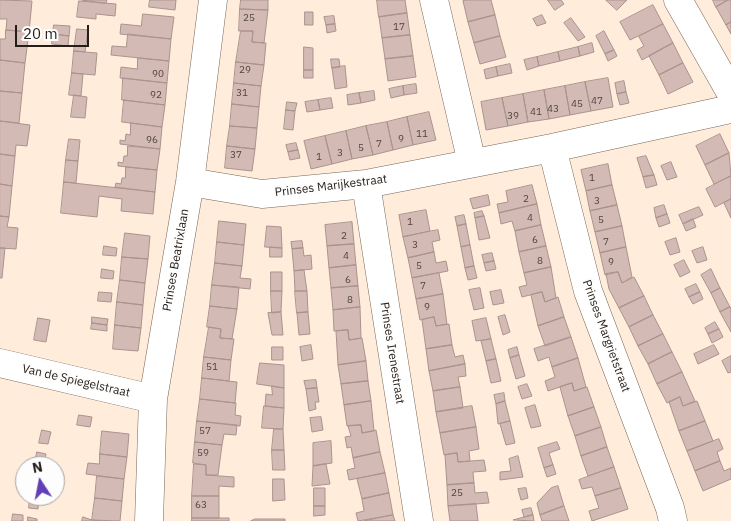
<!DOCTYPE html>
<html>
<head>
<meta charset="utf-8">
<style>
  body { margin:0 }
  #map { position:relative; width:731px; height:521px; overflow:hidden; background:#ffecdb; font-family:"IBM Plex Sans",sans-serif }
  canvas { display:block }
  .north { position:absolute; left:15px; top:456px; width:50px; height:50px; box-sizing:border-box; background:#fdfdfd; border:1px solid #a7a4a1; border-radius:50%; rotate:349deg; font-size:14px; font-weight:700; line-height:20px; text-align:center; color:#251e18 }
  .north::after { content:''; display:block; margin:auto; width:18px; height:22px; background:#623eb7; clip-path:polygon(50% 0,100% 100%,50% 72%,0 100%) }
  .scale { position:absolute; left:15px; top:25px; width:74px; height:22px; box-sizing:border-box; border:2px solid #251e18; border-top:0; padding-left:6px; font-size:15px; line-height:18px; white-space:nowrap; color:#251e18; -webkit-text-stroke:4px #fdfdfd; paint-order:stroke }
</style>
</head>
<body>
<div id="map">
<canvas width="731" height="521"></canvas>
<div class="north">N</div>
<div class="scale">20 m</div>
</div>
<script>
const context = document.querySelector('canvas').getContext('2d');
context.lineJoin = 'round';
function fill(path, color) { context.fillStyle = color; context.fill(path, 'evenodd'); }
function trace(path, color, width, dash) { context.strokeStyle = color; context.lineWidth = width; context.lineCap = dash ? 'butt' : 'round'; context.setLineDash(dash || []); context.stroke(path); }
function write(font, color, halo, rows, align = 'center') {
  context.font = font + ' "IBM Plex Sans",sans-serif'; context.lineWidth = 4.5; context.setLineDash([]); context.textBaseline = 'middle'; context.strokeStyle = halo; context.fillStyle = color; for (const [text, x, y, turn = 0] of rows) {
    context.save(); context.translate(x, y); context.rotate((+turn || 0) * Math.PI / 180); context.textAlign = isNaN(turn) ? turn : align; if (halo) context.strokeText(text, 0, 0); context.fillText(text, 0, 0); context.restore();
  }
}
const building = new Path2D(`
  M0,0L32,1L29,32L6,30L7,19H0Z
  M82,0H107L106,3Z
  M150,0H176L175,10L149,7Z
  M241,0H268V10L240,9Z
  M377,0H405L407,13L379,17Z
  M468,0H491L495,15L468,22L463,1Z
  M548,0H561L564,4L555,10Z
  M606,0H627L617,10Z
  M713,0H728L716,7Z
  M728,0H731V22L726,25L716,7Z
  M79,1L116,4L115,16L96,14V19L77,17Z
  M653,5L663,24L630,40L620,22Z
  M240,9L268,10L264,43L252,42L253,31H239Z
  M305,12H313V25H305Z
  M407,13L410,35L382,38L379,17Z
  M143,14L174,17L171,39L120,34L121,24L141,26Z
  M495,15L500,36L474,43L468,22Z
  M542,15L546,23L537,26L533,19Z
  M334,16L335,24L326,25L324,17Z
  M571,18L585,37L578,41L564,23Z
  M731,22V34L726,25Z
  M335,24L336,31L327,33L326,25Z
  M663,24L673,43L642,60L637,50L644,46L639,37Z
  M54,25L70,26L69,36L53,34Z
  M77,29L88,30L85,52L74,51Z
  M6,30L29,32L25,63L0,60V39H5Z
  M241,31H253L252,42L266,43L264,65L236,62Z
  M604,31L614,50L605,54L596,36Z
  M53,34L69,36L68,46L52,44Z
  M128,34L171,39L169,61L111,55L112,46L126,47Z
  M410,35L413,56L385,59L382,38Z
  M500,36L506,57L480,64L474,43Z
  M592,43L594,52L580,56L578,47Z
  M673,43L683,63L659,75L649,56Z
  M304,47L313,48V70H304Z
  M578,47L580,56L560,61L558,52Z
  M614,50L617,56L608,61L605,54Z
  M74,51L97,53L95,75L72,73Z
  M558,52L560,61L539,66L537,57Z
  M413,56L416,77L388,81L385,59Z
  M537,57L539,66L527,70L524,60Z
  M138,58L169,61L167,83L120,78L121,67L137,69Z
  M331,59H339L340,67L332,68Z
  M0,60L25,63L22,93L0,91Z
  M236,62L264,65L261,86L234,83Z
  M683,63L693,82L668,94L659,75Z
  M510,64L512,73L498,76L496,67Z
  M345,66L347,87L335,89L332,68Z
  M496,67L498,76L486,79L484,70Z
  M304,70H313V78H304Z
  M72,73L83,74L81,96L69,95Z
  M123,78L167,83L165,105L122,100Z
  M608,78L613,107L591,111L585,82Z
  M624,81L626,92L617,94L615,83Z
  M585,82L591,111L570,115L565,86Z
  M234,83L261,86L259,107L232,104Z
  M416,84L417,93L404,95L403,86Z
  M403,86L404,95L391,98L389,89Z
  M565,86L570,115L549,119L544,90Z
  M544,90L549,119L528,122L523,94Z
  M0,91L22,93L19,123L0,121Z
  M374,91L375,100L361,103L359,93Z
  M626,92L629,103L620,105L617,94Z
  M359,93L361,103L348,105L347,95Z
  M523,94L528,122L508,126L502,98Z
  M74,95L87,97L85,118L71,117Z
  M331,98L333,108L320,110L318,100Z
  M502,98L508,126L486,130L481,102Z
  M124,100L165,105L162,127L122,122Z
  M318,100L320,110L307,112L305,102Z
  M287,102L297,103L295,111L286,110Z
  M232,104L259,107L257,128L230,126Z
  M286,110L295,111L293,130L284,129Z
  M429,112L436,140L413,145L407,117Z
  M407,117L413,145L393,150L387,122Z
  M0,121L30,125L27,146L16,145L15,156L0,154Z
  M387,122L393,150L373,155L366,126Z
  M131,123L162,127L160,149L120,144V140L125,141L126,134L130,135Z
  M230,126L257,128L255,149L227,146Z
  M366,126L373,155L352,159L346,131Z
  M346,131L352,159L332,164L325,136Z
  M720,134L729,153L705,165L696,146Z
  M325,136L332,164L311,169L304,141Z
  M69,139L80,140L78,161L66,160Z
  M296,143L298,150L288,152L286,145Z
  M128,146L160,149L157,170L118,166V162L123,163L124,156H127Z
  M227,146L255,149L252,171L225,168Z
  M298,150L300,158L290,160L288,152Z
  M729,153L731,176L714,184L705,165Z
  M0,154L15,156L12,186L0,184Z
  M646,156L654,175L643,177L637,158Z
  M66,160L78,161L76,183L64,182Z
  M671,162L677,177L667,180L661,166Z
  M608,164L612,185L586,191L581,170Z
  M126,167L157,170L155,192L115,187L116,183L121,184L122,178H125Z
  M654,175L657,185L646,188L643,177Z
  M731,176V199L715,207L706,189Z
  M64,182L155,192L153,214L121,211L122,199L99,196L97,217L61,213Z
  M0,184L12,186L9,217L0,216Z
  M532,185L537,204L499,213L497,204L508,202L506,191Z
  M612,185L617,205L590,211L586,191Z
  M488,195L490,205L473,209L470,199Z
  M731,199V218L724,203Z
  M537,204L541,225L515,231L512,221L501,224L499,213Z
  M617,205L622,226L595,232L590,211Z
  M664,205L667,214L656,218L654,208Z
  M699,207L703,215L683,224L679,215Z
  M426,210L430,231L403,237L399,215Z
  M482,211L484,216L475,218L474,213Z
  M667,214L670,223L659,227L656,218Z
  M464,215L466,224L457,226L455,217Z
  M0,216L9,217L7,227L18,228L16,249L0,248Z
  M484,216L490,238L479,240L475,218Z
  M693,219L696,227L686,231L683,224Z
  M219,221L246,224L244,245L217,242Z
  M352,222L354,244L327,246L325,225Z
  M466,224L470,245L461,247L457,226Z
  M541,225L546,246L519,252L515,231Z
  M267,226L281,227L282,248L265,247Z
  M622,226L626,247L600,253L595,232Z
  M438,230L440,240L432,242L434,252L408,258L403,237Z
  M125,233L150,236L148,259L122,257Z
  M676,238L680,252L670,255L665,242Z
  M302,241L303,248L292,249L291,242Z
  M217,242L244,245L242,266L215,263Z
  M354,244L356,265L329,268L327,246Z
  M470,245L474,266L465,268L461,247Z
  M104,246L117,248L116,256L103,255Z
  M546,246L551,267L524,273L519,252Z
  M270,247L282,248V257H270Z
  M626,247L632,277L622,283L618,272L605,275L600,253Z
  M703,247L707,260L697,263L692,251Z
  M0,248H5L2,278H0Z
  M303,248L304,256L311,255L312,269L294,271L292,249Z
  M434,252L436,263L446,261L448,271L412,278L408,258Z
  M492,253L494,261L484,263L482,255Z
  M122,257L148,259L145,283L120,280Z
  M684,260L690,272L680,277L674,265Z
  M494,261L496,269L486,271L484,263Z
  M215,263L242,266L240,278L251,279L250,289L212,285Z
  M356,265L358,286L331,288L329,268Z
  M474,266L477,278L468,280L465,268Z
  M551,267L556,298L545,302L542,292L522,297L519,287L527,285L524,273Z
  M102,269L114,271L113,279L101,278Z
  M711,269L720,288L711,293L701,275Z
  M304,270L307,291H295L294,271Z
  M271,272H282V291H271Z
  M618,272L622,283L634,277L644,296L619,308L609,289L606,274Z
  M439,273L443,294L416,299L412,278Z
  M120,280L145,283L143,305L117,302Z
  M696,284L700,292L689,297L685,289Z
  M212,285L239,287L237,309L210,306Z
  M358,286L360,307L333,310L331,288Z
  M480,288L484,308L474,310L469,290Z
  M720,288L730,307L720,312L711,293Z
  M501,290L504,303L493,305L490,292Z
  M271,291H282L281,312L272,313Z
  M295,291H307L308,312L297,313Z
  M99,292L112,293L111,302L98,301Z
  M542,292L545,302L558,297L564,317L538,326L531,295Z
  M700,292L703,299L693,304L689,297Z
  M443,294L447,324L436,326L434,317L420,320L416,299Z
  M644,296L653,315L629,327L619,308Z
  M117,302L143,305L141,328L115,325Z
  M210,306L237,309L232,339L220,338L221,329L207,327Z
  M360,307L361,338L349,340L348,330L334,331L333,310Z
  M730,307L731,308V332L720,312Z
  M281,312L283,335H272L268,313Z
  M308,312L310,334L299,335L297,313Z
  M505,315L510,332L503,335L498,317Z
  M653,315L663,334L638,346L629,327Z
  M92,317L108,319L107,325L92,323Z
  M434,317L436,326L449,324L452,345L426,349L422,320Z
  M564,317L571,337L545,346L538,326Z
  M38,318L50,320L46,342L34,340Z
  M486,318L491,339L476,341L472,321Z
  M715,322L719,329L708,334L705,328Z
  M92,323L107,325V331L91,329Z
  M115,325L141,328L138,351L113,349Z
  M209,327L221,329L220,338L234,339L231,360L204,357Z
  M719,329L723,337L712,343L708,334Z
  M348,330L349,340L362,338L366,361L338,365L336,331Z
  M663,334L672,352L648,364L638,346Z
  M571,337L578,358L552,367L549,357L538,361L534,349Z
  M491,339L496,359L486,361L481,341Z
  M311,345L313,359L302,361L300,347Z
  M452,345L455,357L463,355L465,364L429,371L426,349Z
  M714,345L719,354L698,364L694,354Z
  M272,347H283V360H272Z
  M517,347L519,355L510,358L508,350Z
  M672,352L682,372L657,384L648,364Z
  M519,355L525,376L516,379L510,358Z
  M731,356V372L728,373L722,361Z
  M204,357L231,360L229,381L202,378Z
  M578,358L586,387L574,391L572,383L548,391L545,381L555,377L552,367Z
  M496,359L501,381L491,383L486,361Z
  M366,361L368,381L341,384L338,365Z
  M260,363L284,365V388L257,384Z
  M465,364L466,376L458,377L460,387L433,391L429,371Z
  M682,372L695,401L683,406L680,397L667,403L657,384Z
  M202,378L237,382L235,403L200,399Z
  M316,380L317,388L306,389L304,381Z
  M368,381L371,401L344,405L341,384Z
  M572,383L574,391L587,387L594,407L568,416L560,387Z
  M527,384L532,396L522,399L518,387Z
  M272,386L284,388V408L265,406L266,394L272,395Z
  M460,387L463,408L436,412L433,391Z
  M317,388L319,402H315L316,409L309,411L306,389Z
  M504,393L505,401L496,404L494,395Z
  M680,397L683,406L697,401L705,421L679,431L669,402Z
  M200,399L236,403L235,415L241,416L240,426L197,421Z
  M371,401L374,431L362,433L361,425L347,426L344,405Z
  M505,401L510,421L498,424L496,404Z
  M535,405L541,426L531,428L525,408Z
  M264,406L284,408L283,429L262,428Z
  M472,406L476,427L440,433L436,412Z
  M594,407L601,427L575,436L568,416Z
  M79,415L92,417L90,427L77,425Z
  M321,417L323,430L312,432L310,418Z
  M197,421L237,425L236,435L224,434L222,445L195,442Z
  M510,421L515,443L506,445L500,424Z
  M705,421L713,441L687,451L679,431Z
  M361,425L362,433L376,430L380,452L353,458L351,447L347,448L345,437L351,436L348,426Z
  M476,427L479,449L469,451L470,461L458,462L457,453L444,455L440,433Z
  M601,427L607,447L581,456L575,436Z
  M274,429H283L284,450H272Z
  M42,430L51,432L48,444L39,443Z
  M102,431L129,434L127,457L100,454Z
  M719,439L723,449L717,452L720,461L695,471L687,451Z
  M331,441L332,463L313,466V443Z
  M195,442L222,445L218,475H206V465L193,463Z
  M557,442L560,449L549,453L553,465L544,468L538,448Z
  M607,447L614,467L588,476L581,456Z
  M272,450H284L285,470H273Z
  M37,452L46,454L44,466L35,464Z
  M380,452L385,473L349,480L347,470L355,468L353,458Z
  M457,453L458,462L484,460L486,471L473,472L474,483L447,485L445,455Z
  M100,454L127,457L124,479L86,474L88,463L99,464Z
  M518,456L523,477L500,480V472L511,471L509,459Z
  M720,461L724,471L731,468V479L703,491L695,471Z
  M194,464L206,465V475L234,477V487L219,486V496H192Z
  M326,464L330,484L312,486L313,466Z
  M553,465L556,474L547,477L544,468Z
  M614,467L621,488L595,496L592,487L582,489L579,480Z
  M385,473L389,493L362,499L357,479Z
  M97,476L124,479L122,501L95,498Z
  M273,479H284L285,500L273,501Z
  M474,483L475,493L487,492L489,503L448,506L447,485Z
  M558,486L564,506L540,515L537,503L551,488Z
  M314,488H325V506H314Z
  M526,488L528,498L521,500L518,489Z
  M621,488L628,509L592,521L589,511L599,508L595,496Z
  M389,493L393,515L358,521L356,513L364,511L362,499Z
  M30,496L39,497L38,509L29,508Z
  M192,496H219V518H192Z
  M95,498L122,501L120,521L92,520Z
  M476,504L478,521H450L448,506Z
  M314,506H325V515L314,516Z
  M564,506L569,521H542L540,515Z
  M531,508L533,515L524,517L522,510Z
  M13,514L23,515V521H12Z
  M393,515L395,521H364Z
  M533,515L534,521L513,520L524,517Z
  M28,517L37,519V521H28Z
  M83,517L92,520L102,521H82Z
  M192,518H229V521H192Z
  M255,519H285V521H251Z`);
fill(building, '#d4bab4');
trace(building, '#ab938d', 1);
const street = new Path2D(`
  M434,0L472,163
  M678,0L731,93
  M552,148L588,291L670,508L673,521
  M190,182L262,194L366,184L552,148L731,109
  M366,184L419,521
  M0,363L153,399
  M149,521L153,399L190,182L213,0`);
trace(street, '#776758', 29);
trace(street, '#fff', 28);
write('10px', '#51453f', null, [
  ["25",249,18],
  ["17",399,27],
  ["29",245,70],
  ["90",158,74],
  ["31",242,93],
  ["92",156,95],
  ["47",597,101],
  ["45",577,104],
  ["43",553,109],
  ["41",536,112],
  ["39",513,116],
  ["11",422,134],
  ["9",401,139],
  ["96",152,140],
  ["7",379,144],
  ["5",361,148],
  ["3",340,153],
  ["37",236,155],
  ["1",319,157],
  ["1",592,178],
  ["2",526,199],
  ["3",597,201],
  ["4",530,218],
  ["5",601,220],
  ["1",410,222],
  ["2",344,236],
  ["6",535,240],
  ["7",606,242],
  ["3",415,245],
  ["4",346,256],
  ["8",540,261],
  ["9",611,262],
  ["5",419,266],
  ["6",348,280],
  ["7",423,286],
  ["8",350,300],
  ["9",427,307],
  ["51",212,367],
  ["57",205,431],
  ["59",203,453],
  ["25",457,493],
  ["63",201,505]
]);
write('12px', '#251e18', '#fdfdfd', [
  ["Prinses Marijkestraat",331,186,-7],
  ["Prinses Beatrixlaan",176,260,-80],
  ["Prinses Margrietstraat",606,336,70],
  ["Prinses Irenestraat",392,353,81],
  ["Van de Spiegelstraat",76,381,13]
]);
</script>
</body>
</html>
